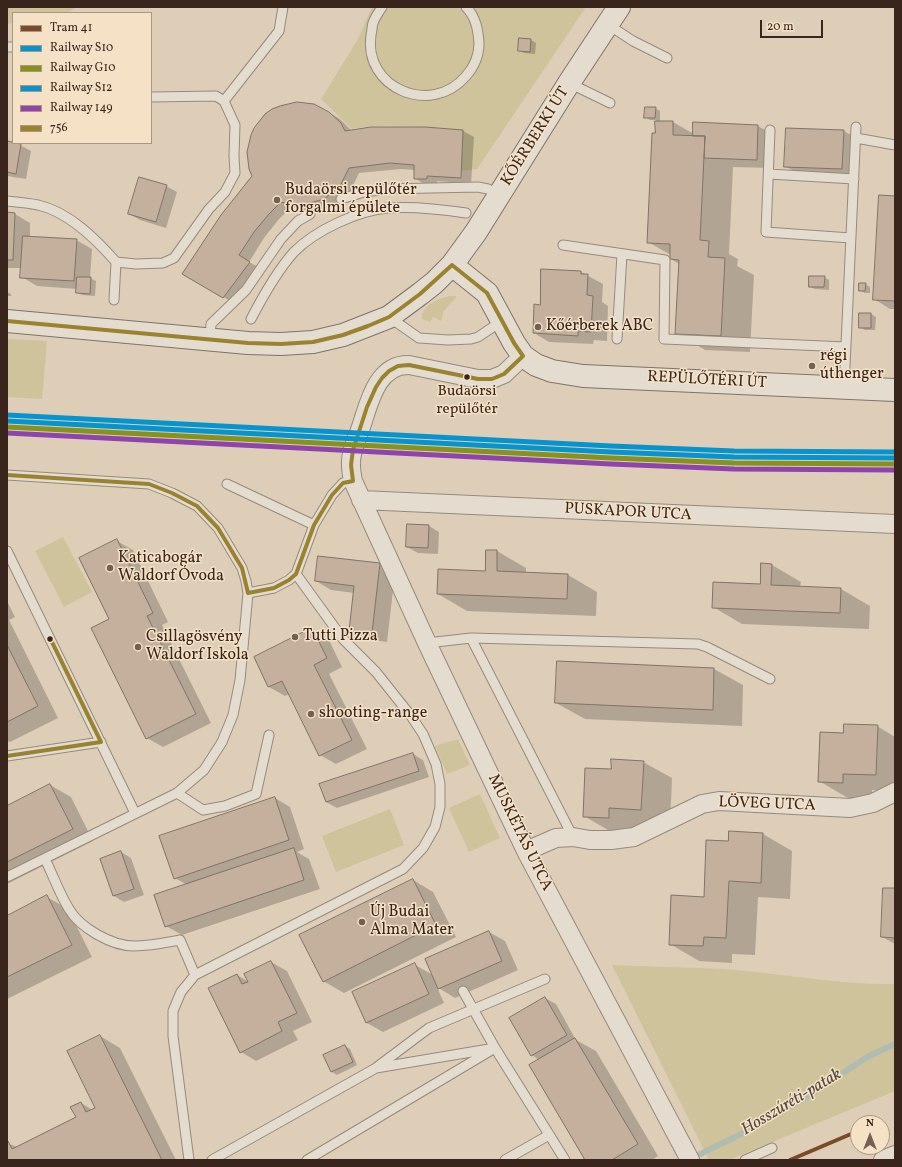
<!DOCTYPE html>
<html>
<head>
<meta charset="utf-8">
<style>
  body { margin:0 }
  #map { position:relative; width:902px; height:1167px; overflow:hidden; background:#dfceb7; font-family:Vollkorn,serif }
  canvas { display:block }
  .frame { position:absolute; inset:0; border:8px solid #39251c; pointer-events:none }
  .legend { position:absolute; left:12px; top:12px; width:140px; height:132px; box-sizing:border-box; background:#f5e2c6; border:1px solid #aa9682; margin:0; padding:5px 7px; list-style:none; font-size:12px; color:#39251c }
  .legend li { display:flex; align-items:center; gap:8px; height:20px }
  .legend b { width:20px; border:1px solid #aa9682 }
  .north { position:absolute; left:850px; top:1115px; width:40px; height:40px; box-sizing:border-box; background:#f5e2c6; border:1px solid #aa9682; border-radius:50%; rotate:0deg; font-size:11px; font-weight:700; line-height:16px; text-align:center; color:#39251c }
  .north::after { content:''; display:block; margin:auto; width:14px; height:18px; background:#736052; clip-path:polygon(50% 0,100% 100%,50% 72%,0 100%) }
  .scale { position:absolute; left:760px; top:20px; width:63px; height:18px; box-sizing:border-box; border:2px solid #39251c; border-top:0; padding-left:5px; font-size:12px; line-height:14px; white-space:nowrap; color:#39251c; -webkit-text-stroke:3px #f5e2c6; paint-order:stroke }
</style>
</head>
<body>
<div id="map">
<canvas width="902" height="1167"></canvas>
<div class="frame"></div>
<ul class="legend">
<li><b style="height:5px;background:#7a4b2a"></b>Tram 41</li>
<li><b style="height:5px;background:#0694cf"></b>Railway S10</li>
<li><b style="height:5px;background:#86911e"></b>Railway G10</li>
<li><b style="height:5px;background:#0694cf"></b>Railway S12</li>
<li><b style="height:5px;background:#8e44ad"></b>Railway 149</li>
<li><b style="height:5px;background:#9a8330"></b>756</li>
</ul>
<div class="north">N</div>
<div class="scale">20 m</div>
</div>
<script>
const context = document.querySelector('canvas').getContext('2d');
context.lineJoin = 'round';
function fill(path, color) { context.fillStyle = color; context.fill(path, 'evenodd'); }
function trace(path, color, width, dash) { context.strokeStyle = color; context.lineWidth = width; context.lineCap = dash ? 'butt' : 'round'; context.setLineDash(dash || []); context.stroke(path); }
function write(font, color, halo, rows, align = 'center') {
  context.font = font + ' Vollkorn,serif'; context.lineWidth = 3; context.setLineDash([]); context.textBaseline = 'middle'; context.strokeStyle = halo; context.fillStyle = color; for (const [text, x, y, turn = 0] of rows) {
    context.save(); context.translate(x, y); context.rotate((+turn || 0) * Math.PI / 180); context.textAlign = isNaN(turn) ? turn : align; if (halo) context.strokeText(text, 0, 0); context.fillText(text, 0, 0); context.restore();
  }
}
fill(new Path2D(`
  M7,7H77L67,13H13V23L7,24Z
  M372,7H586L477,169L461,171L463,130C430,128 384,122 352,129L321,99L358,39Z
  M450,296H457L443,312L442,321L433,317L430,322L422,319V314C427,303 439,298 450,296Z
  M7,339L47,341L42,399L7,397Z
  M63,537L92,592L64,607L35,551Z
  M458,739L470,765L447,774L435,746Z
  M480,794L500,838L469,852L449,808Z
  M390,809L404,845L336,872L322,836Z
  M612,965C654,967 696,967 737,970C790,975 842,985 895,984V1091L729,1160H709Z`), '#cec39a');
fill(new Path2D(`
  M520,39L531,40L536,43L535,54L524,53L519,50Z
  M655,108L660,111V122H673L694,134L758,126L774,135L772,168L733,167L729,254L738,259L737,266L754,275L750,352L705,350L676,333L679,264L671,259V255L648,242L656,120H650L645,117Z
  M328,112L340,119L352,131L425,128L463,131L474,137L471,184L437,181V185H426L416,179V170L401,169L359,173L350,192L341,201L321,210L307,211L292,207L279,219L264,238L249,262L260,268L234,303L183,274Z
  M844,131L859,140L858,178L801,175L785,166Z
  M7,142L20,145L31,151L26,179L7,176Z
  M166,186L177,192L166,228L140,220L129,214Z
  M895,197V309H890L874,299Z
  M7,213L15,214L30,223V237L76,240L92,249L90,278L96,281L95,296L82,295L77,292V289L37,286L22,277V268H7Z
  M581,272L603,284L602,302L608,306L607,341L594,340L593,344L549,342L534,333L541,306Z
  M824,277L829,280V290L815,289L810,287Z
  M865,284L870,287V293H865L860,290Z
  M7,292L11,294V296H7Z
  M871,314L876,317L875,330H865L860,327Z
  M429,526L439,532L438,554L418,553L407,547Z
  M117,541L133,550L168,622L162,625L211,723L163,747L147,738L110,619Z
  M487,551H497L526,568V574L568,575L597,592L596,616L467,611L438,594L486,572Z
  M380,564L395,573L387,642L366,639L350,630L354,593L331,590L316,581Z
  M772,565L801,582L800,587L841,589L870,606L869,629L742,624L713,607L761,585Z
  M7,601L15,617L9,620L58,718L10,742L7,741Z
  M312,629L328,638L342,667L329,674L367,749L336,764L320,755L290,694L285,696L269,687L255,658Z
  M558,662L714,669L743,685L742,726L585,719L556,703Z
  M877,726L895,737V791L872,790V799L848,798L819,781L844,735Z
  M413,754L423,760L429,777L337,808L326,802Z
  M643,762L672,778L670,826L638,825V834L613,833L584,816L612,770Z
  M50,785L71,797L93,841L7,884V807Z
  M275,798L290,807L304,849L297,852L309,859L320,889L182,935L166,926L187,885L175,878Z
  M730,832L763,834L792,851L790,899L758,897L755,955L732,954V963L699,961L670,944L705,898L729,842Z
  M121,852L131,858L144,895L124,902L114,896Z
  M413,880L433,892L456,937L344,993L323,981Z
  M895,889V944L882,937Z
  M47,897L68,909L92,957L7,999V917Z
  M489,932L505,941L518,970L455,998L437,987L444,1003L383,1032L367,1023L353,993L415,965L433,975Z
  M271,962L287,971L312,1022L293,1031L298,1040L256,1061L241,1052L237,975L249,982Z
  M545,998L556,1004L576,1040L596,1051L658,1156L652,1160H587L539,1060L532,1055Z
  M100,1036L120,1048L176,1160H7V1143L17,1147L77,1118L81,1103L93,1110L96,1108Z
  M345,1046L350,1049L357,1065L337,1075L332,1072L324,1056Z`), '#0003');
trace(new Path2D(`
  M692,1158L735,1137L800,1101L869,1056L895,1044`), '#afbdb1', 6);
const building = new Path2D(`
  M519,38L531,39L530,52L518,51Z
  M297,102L314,104L329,112L341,123L345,131L371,127H425L463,130L461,178L427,176V179H414V165L390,163L349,168L340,186L324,199L303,205L288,204L281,202L269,214L254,232L239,255L250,262L223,298L182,274L221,215L252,176L249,169L247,152L251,135L254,128L265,114L272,109L280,106Z
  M645,107H656L655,118H644Z
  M655,121H673V135L705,136L700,240L709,241L708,257L725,258L721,336L675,334L679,260L670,259V244L647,243L652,133H655Z
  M693,122L758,125L757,160L704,158L705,136H693Z
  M786,128L844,130L842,169L784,167Z
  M7,141L21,144L16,174L7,172Z
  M139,177L167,185L156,222L128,214Z
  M879,195L895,196V301L873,300Z
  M7,212L15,213L13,260H7Z
  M23,236L77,239L74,281L20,278Z
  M541,269L581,271V274H588L587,295L593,296L591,332L578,331V336L533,333L534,304L540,305Z
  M809,276H825L824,287H809Z
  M77,277H91L90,294L76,293Z
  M859,283H866L865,291H859Z
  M859,313H871V328H859Z
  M407,524L429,525L428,548L406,547Z
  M117,539L153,613L147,616L196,714L146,739L91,628L109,619L79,558Z
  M486,550H497V571L568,574L567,599L437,594L438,569L485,571Z
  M318,556L380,563L372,633L349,631L354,586L315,581Z
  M761,563L772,564L771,585L841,588L840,613L712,608L713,582L760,584Z
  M312,628L327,658L314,665L352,740L319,756L282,681L268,687L254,657Z
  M7,645L38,706L7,722Z
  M557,661L714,668L713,710L555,703Z
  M844,724L878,725L876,775L843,774V783L818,782L820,732L843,733Z
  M413,753L419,771L326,802L319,784Z
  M611,759L644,761L641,810L609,808V818L583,817L585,768L611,769Z
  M50,784L73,829L7,862V806Z
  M275,797L289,840L174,879L159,836Z
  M729,831L763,833L761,883L729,881L726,938L704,937L703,946L669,945L671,895L704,897L706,840L728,841Z
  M294,848L304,880L165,927L154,895Z
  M121,851L134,889L113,896L100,859Z
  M413,879L436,925L323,982L299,935Z
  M883,888H895V938L881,937Z
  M47,895L72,945L7,977V916Z
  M489,931L502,961L438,989L425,959Z
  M271,961L297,1013L278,1022L282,1031L240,1053L208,988L237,974L242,984L248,982L244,974Z
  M415,963L429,994L366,1023L352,992Z
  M545,997L567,1035L531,1056L509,1018Z
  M100,1035L162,1160H7V1142L8,1141L12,1149L76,1117L70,1107L81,1102L86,1112L95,1108L67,1051Z
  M575,1038L638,1144L612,1160H585L529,1065Z
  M345,1045L353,1062L331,1072L323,1055Z`);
fill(building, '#c5b09d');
trace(building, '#7f7367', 1);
const lane = new Path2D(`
  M382,7C379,12 375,17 373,23C372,26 372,31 371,35C363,88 431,117 466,76C474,67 479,55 479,43C478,30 476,17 466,7
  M607,24L633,41L667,58
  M7,47H13
  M569,83L610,103
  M224,101L279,31L283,7
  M770,130L766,232L851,238
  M856,138L895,145
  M769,174L854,179
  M341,199L364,192L386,189L478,187L488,189L500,196
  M7,201C17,202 28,203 38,205C69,212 96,239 116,262L136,264L163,263L174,258L209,209L225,192L235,173L234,156L235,125L224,101L216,96L151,97
  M563,245L665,260L664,339L846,347
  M114,300L116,262
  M389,317L419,338L448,340L471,339L478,337L502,321
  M251,319C263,296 277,271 294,252C316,230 357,211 387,208C413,206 440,209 466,213
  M210,339L211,324L246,290L281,239L298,221L310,214
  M617,339L622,254
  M844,388L856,127
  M7,475L149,484L172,493L197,506L218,528L242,568L246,581L248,593L274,588L289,580L296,574L314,525L332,495L343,483L353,481
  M227,484L314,525
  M7,551L135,813
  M471,638L573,837
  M427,643L471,638L698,644L707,647L770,679
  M7,756L101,742
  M177,793L203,810L225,806L256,794L269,735
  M45,859C53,875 59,893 69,909C80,928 112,946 134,946C150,946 164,943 180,940L195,975L181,992L173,1011V1036L189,1160
  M7,877L177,793L204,770L222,742L233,715L240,680L248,593
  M195,975L403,869L423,848L435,827L440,807V784L436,764L423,734L411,716L376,672L343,639L296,574
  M377,1067L429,1028L545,979
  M212,1160L376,1068L495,1048L463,991
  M307,1160L495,1048L565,1160
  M505,1160L549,1135
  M745,1160L772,1148`);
const street = new Path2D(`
  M523,356L504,374L492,379H478L409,365C377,364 369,403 361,427C357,439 350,452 351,465C351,470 352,476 353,481L427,643L526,851L690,1160
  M361,500L895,524
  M526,851L556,838L573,837L590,840H611L634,837L702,804L719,801L850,808L873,803L895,792
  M883,1160L895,1155`);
const secondary = new Path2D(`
  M452,265L487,293L514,343L523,356L536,365L552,371L583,376L895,390
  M7,321L248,343L281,344L313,342L343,335L389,317L420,294L434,283L452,265L476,232L569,83L619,7`);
trace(lane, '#958a7c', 11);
trace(street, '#958a7c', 20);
trace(secondary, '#7f7367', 24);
trace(lane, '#e5dcd0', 9);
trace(street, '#e5dcd0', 18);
trace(secondary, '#e5dcd0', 22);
trace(new Path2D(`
  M452,265L487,293L514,343L523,356
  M7,321L248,343L281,344L313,342L343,335L368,326L389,317L420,294L452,265
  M7,475L149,484L172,493L197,506L218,528L242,568L248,593L274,588L289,580L296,574L314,525L332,495L343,483L353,481
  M353,481L351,465L353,450L367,407L376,387L382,378L389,371L398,366L409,365L478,379H492L504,374L523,356
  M7,756L101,742L50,638`), '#9a8330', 4);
trace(new Path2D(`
  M7,421L611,452L734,457L895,458`), '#0694cf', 5);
trace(new Path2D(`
  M7,427L611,458L734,463L895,464`), '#86911e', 5);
trace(new Path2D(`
  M7,415L611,446L734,451L895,452`), '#0694cf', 5);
trace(new Path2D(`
  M7,433L611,464L734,469L895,470`), '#8e44ad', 5);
trace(new Path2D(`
  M790,1160L858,1131`), '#7a4b2a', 4);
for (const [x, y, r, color] of [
  [277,200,4,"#736052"],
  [538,327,4,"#736052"],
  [812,366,4,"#736052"],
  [467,377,3.5,"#39251c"],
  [110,568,4,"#736052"],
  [295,637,4,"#736052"],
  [50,639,3.5,"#39251c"],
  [138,647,4,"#736052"],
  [311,714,4,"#736052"],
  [362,922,4,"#736052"]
]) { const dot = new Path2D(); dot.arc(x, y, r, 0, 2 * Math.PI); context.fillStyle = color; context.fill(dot); trace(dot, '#f5e2c6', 1.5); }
write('15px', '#39251c', '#f5e2c6', [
  ["Budaörsi",467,392],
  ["repülőtér",467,410]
]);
write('16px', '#39251c', '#f5e2c6', [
  ["KŐÉRBERKI ÚT",536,137,-58],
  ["REPÜLŐTÉRI ÚT",707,381,3],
  ["PUSKAPOR UTCA",628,513,3],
  ["LÖVEG UTCA",767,805,2],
  ["MUSKÉTÁS UTCA",519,833,64]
]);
write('16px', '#39251c', '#f5e2c6', [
  ["Budaörsi repülőtér",285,191],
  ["forgalmi épülete",285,209],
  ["Kőérberek ABC",546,327],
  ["régi",820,357],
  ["úthenger",820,375],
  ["Katicabogár",118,559],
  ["Waldorf Óvoda",118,577],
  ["Tutti Pizza",303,637],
  ["Csillagösvény",146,638],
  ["Waldorf Iskola",146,656],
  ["shooting-range",319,714],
  ["Új Budai",370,913],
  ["Alma Mater",370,931]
], 'left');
write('italic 17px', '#524940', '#f5e2c6', [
  ["Hosszúréti-patak",792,1103,-31]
]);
</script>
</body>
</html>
